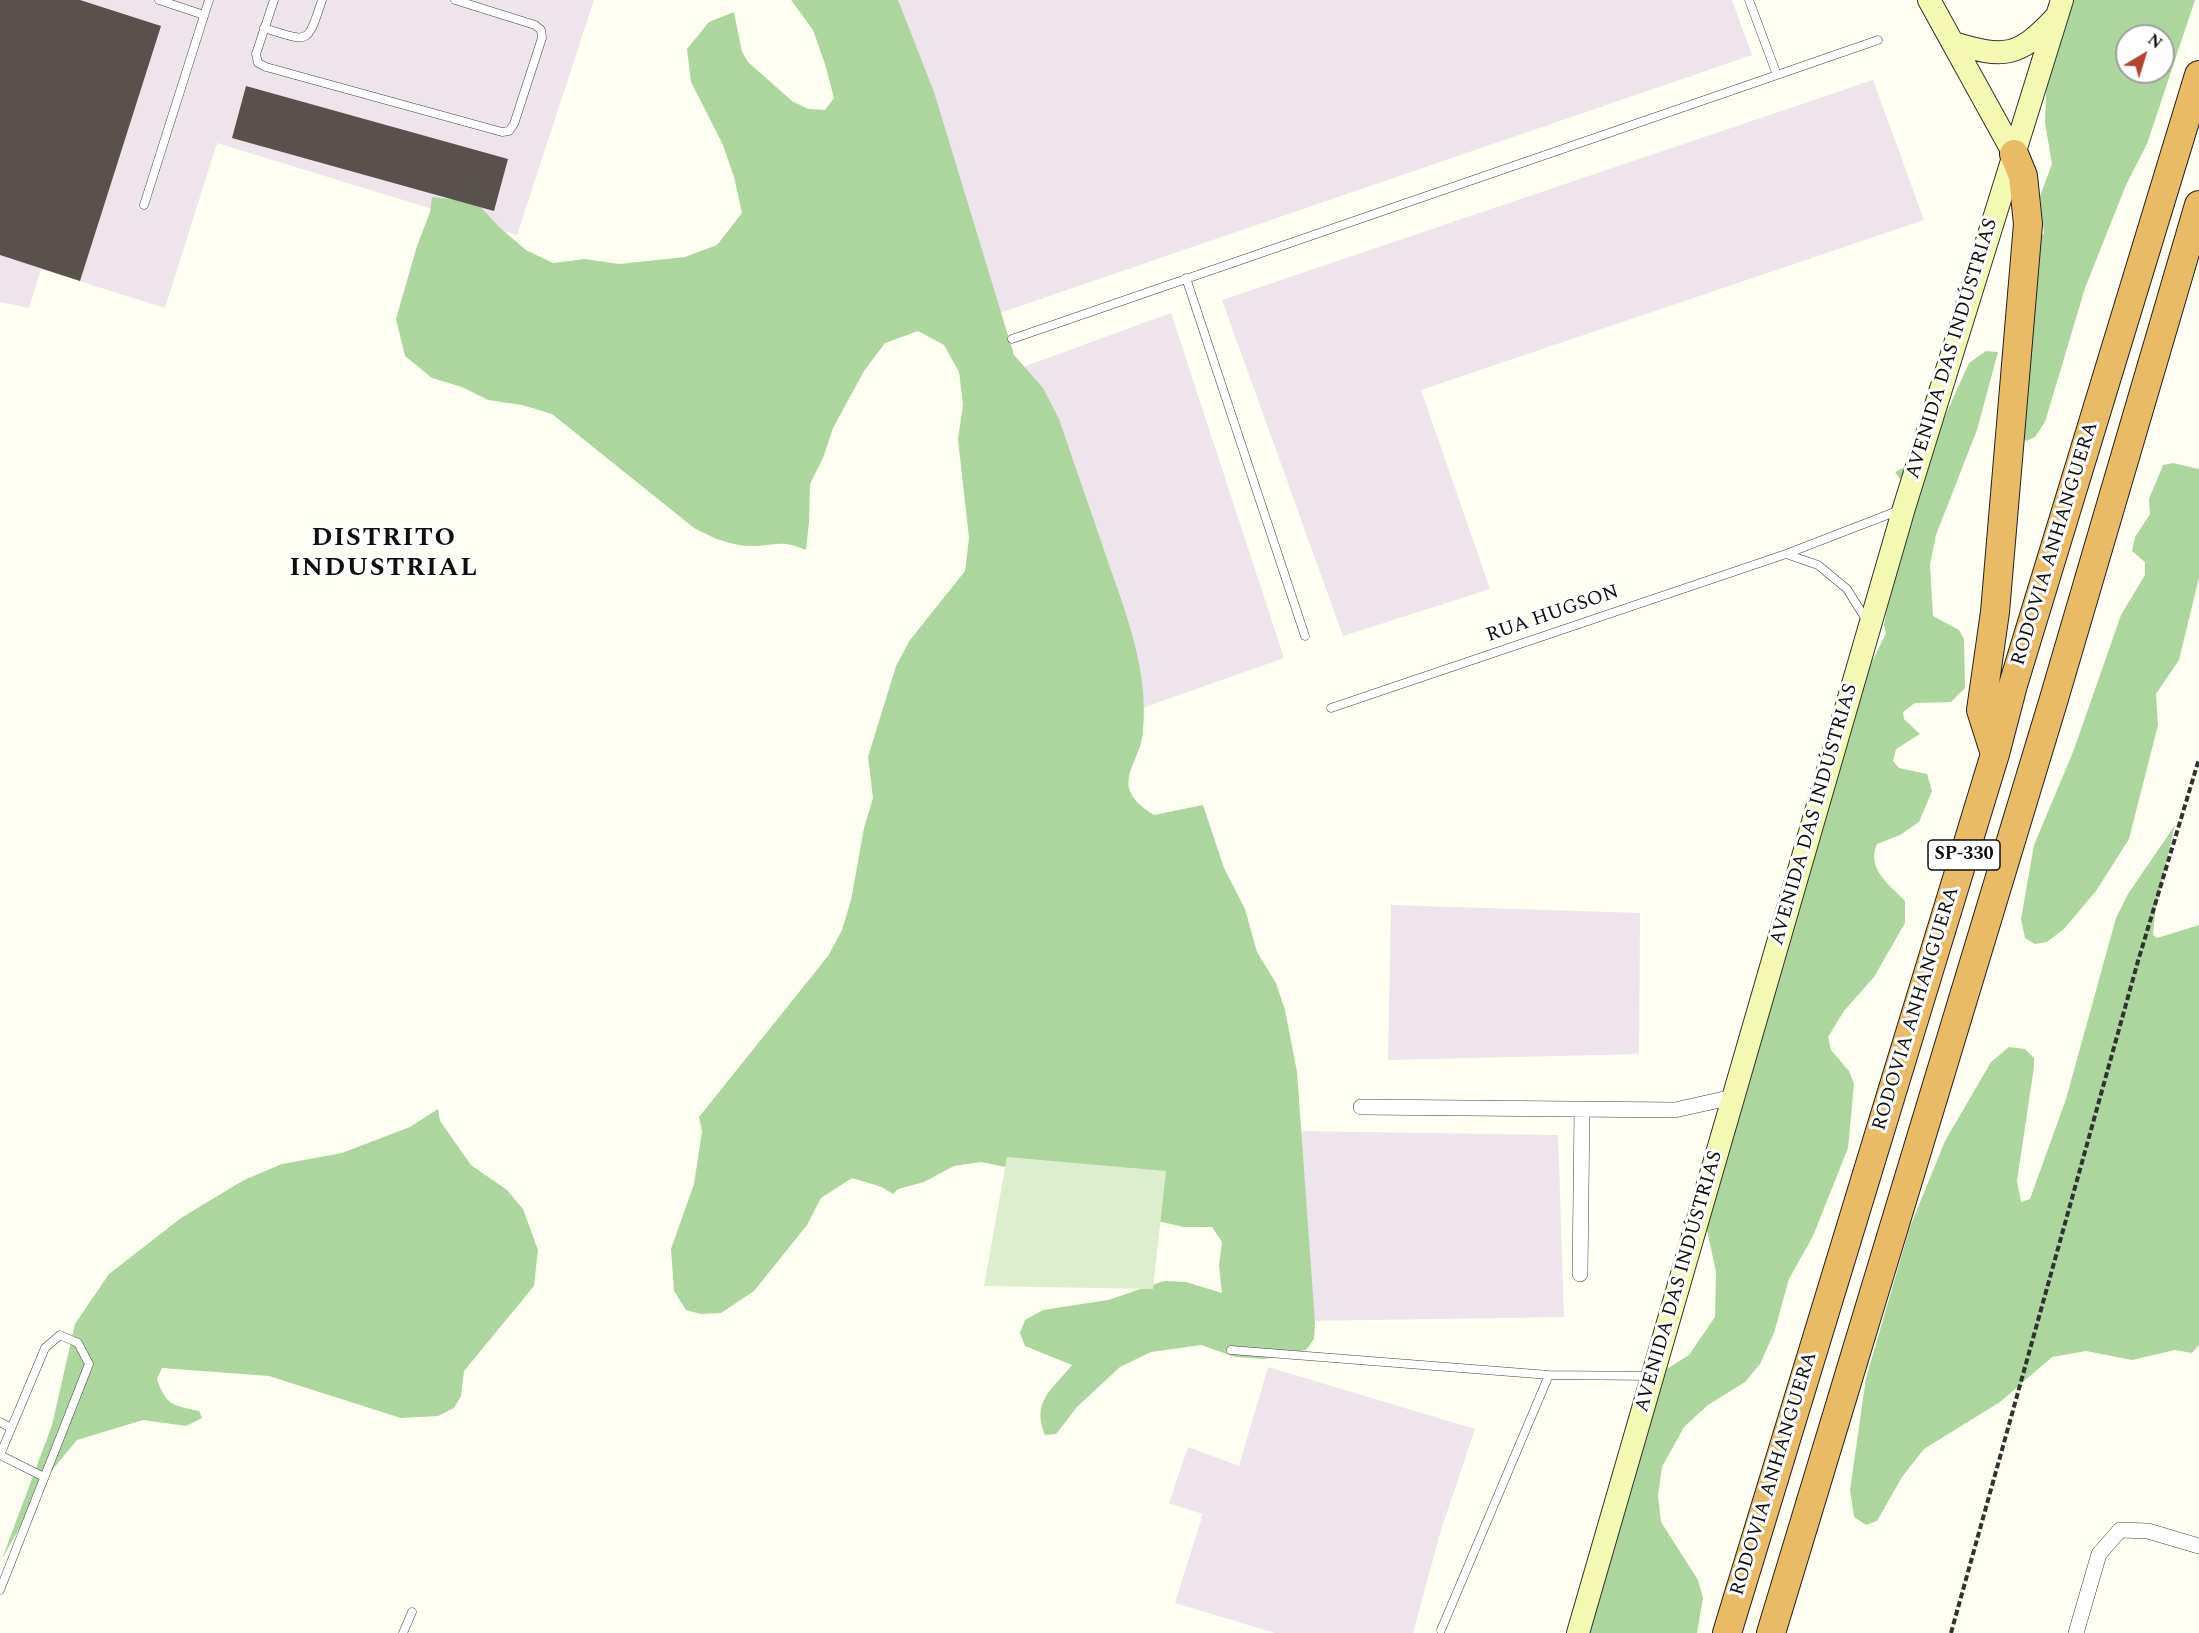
<!DOCTYPE html>
<html>
<head>
<meta charset="utf-8">
<style>
  body { margin:0 }
  #map { position:relative; width:2199px; height:1633px; overflow:hidden; background:#fefef2; font-family:Spectral,serif }
  canvas { display:block }
  .north { position:absolute; left:2115px; top:24px; width:60px; height:60px; box-sizing:border-box; background:#fff; border:2px solid #9f9f9f; border-radius:50%; rotate:38deg; font-size:16px; font-weight:700; line-height:24px; text-align:center; color:#0f0f0f }
  .north::after { content:''; display:block; margin:auto; width:21px; height:27px; background:#b54432; clip-path:polygon(50% 0,100% 100%,50% 72%,0 100%) }
</style>
</head>
<body>
<div id="map">
<canvas width="2199" height="1633"></canvas>
<div class="north">N</div>
</div>
<script>
const context = document.querySelector('canvas').getContext('2d');
context.lineJoin = 'round';
function fill(path, color) { context.fillStyle = color; context.fill(path, 'evenodd'); }
function trace(path, color, width, dash) { context.strokeStyle = color; context.lineWidth = width; context.lineCap = dash ? 'butt' : 'round'; context.setLineDash(dash || []); context.stroke(path); }
function write(font, color, halo, rows, align = 'center') {
  context.font = font + ' Spectral,serif'; context.lineWidth = 6; context.setLineDash([]); context.textBaseline = 'middle'; context.strokeStyle = halo; context.fillStyle = color; for (const [text, x, y, turn = 0] of rows) {
    context.save(); context.translate(x, y); context.rotate((+turn || 0) * Math.PI / 180); context.textAlign = isNaN(turn) ? turn : align; if (halo) context.strokeText(text, 0, 0); context.fillText(text, 0, 0); context.restore();
  }
}
fill(new Path2D(`
  M0,0H594L517,235L217,143L165,308L41,269L29,308L0,302Z
  M888,0H1732L1752,55L991,316Z
  M1873,80L1924,220L1421,390L1490,589L1343,636L1222,300Z
  M1171,313L1284,658L1142,708L1023,367Z
  M1391,905L1640,913L1639,1054L1388,1060Z
  M1296,1131L1558,1135L1564,1317L1301,1321Z
  M1268,1367L1475,1429L1441,1530L1413,1633H1275L1175,1603L1203,1514L1169,1503L1188,1447L1239,1466Z`), '#ede4ec');
fill(new Path2D(`
  M791,0H898L934,92L1014,355L1043,388L1059,419C1074,464 1090,508 1105,553C1125,611 1149,669 1143,731C1140,767 1106,785 1154,815L1203,805L1224,868L1245,909L1257,952L1276,983L1285,1010L1297,1072L1315,1323L1314,1339L1306,1350L1264,1359L1235,1357L1201,1345L1151,1352L1120,1367L1077,1407L1056,1434L1045,1435C1031,1401 1052,1390 1072,1365L1025,1346L1020,1333L1025,1320L1043,1310L1108,1300L1164,1281L1186,1282L1222,1293L1219,1265L1222,1242L1212,1227H1184L1157,1221L1059,1178L981,1162L954,1166L924,1182L898,1189L893,1194L882,1187L852,1178L821,1198L807,1225L754,1291L721,1313L701,1314L686,1310L674,1291L671,1249L694,1184L702,1131L699,1117L828,956L842,930L851,900L864,828L873,798L868,757L896,666L910,640L965,571L969,538L958,439L963,405L959,372L944,345L918,331L885,343L864,371L833,428L823,458L810,484L809,522L806,550C781,540 780,545 756,546C732,547 713,538 694,528L552,414L522,405L488,400L462,387L432,378L405,356L396,319L417,246L430,212L432,197L476,202L499,227L526,250L553,263L585,259L619,264L685,257L717,245L742,213L734,177L723,145L691,82L687,49L709,22L734,12L742,52L748,62L792,101L808,109L825,110L834,98L825,64L813,30Z
  M2069,0H2195L2147,144L2126,185L2085,288L2045,422L2035,437L2026,441L2015,429L2039,235L2044,234L2040,196L2052,164L2045,123L2047,67ZM2127,36H2163V72H2127Z
  M1986,351L1998,352L1977,430L1936,535L1930,565L1933,616L1959,630L1964,639L1965,688L1951,702L1915,703L1903,712L1904,719L1920,734L1896,749L1893,761L1899,768L1927,774L1932,791L1919,822L1900,835L1877,844C1866,869 1889,884 1905,901V923L1874,977L1844,1011L1828,1037L1831,1050L1849,1071L1854,1084L1848,1148L1813,1236L1789,1279L1774,1333L1760,1364L1745,1382L1708,1405L1684,1427L1662,1467L1658,1496L1661,1522L1698,1580L1703,1598L1697,1633H1568L1657,1375L1689,1355L1715,1317L1716,1272L1704,1216L1867,672L1886,633L1884,625L1910,493L1895,472L1920,459L1932,445L1969,363Z
  M2173,463L2199,469V578L2179,660L2156,694L2158,725L2129,839L2096,891L2064,929L2047,942L2035,944L2025,938L2021,919L2034,845L2073,752L2121,615L2145,575V562L2132,551L2135,537L2150,514L2149,499L2163,465Z
  M2175,825L2155,912L2153,935L2157,938L2199,925V1345L2192,1353L2175,1350L2132,1360L2086,1351L2052,1357L2000,1402L1924,1449L1902,1477L1877,1521L1866,1525L1854,1517L1850,1490L1866,1378L1910,1227L1945,1141L1991,1062L2009,1047L2025,1049L2034,1058V1067L2017,1181L2021,1202L2030,1199L2066,1099L2116,918L2128,894Z
  M438,1109L440,1121L471,1165L507,1190L523,1209L538,1250L534,1286L464,1371L461,1396L454,1408L438,1416L401,1418L269,1376L162,1368L157,1379C166,1406 173,1405 199,1411L202,1418L186,1426L143,1420L77,1440L53,1469L2,1559L52,1425L75,1324L109,1274L181,1218L244,1180L282,1164L342,1153L410,1127Z`), '#add69e');
fill(new Path2D(`
  M1007,1157L1166,1171L1153,1289L984,1286Z`), '#ddeecf');
fill(new Path2D(`
  M0,0H80L161,26L80,281L0,255Z
  M246,86L508,159L494,211L232,138Z`), '#57524c');
const lane = new Path2D(`
  M159,0L204,15
  M274,0L256,54L258,63L266,67L502,132L509,131L514,124L542,38L541,30L535,25L455,0
  M264,28C309,42 307,46 322,0
  M1777,75L1878,40
  M144,205L209,0
  M1186,278L1305,636
  M1012,339L1777,75L1749,0
  M1786,554L1818,565L1847,589L1867,621
  M1331,708L1786,554L1900,510
  M1231,1350L1549,1375
  M0,1422L11,1428
  M0,1455L45,1348L60,1335L78,1343L89,1364L0,1590
  M0,1455L44,1477
  M1441,1630L1549,1375L1651,1376
  M403,1633L412,1612`);
const street = new Path2D(`
  M1361,1107L1675,1110L1733,1097
  M1580,1274L1582,1109
  M2076,1633L2099,1554L2120,1530L2148,1531L2199,1546`);
const secondary = new Path2D(`
  M1929,0L2014,154
  M1953,43C2004,58 2018,58 2055,18
  M1578,1633L1904,508L2062,0`);
const highway = new Path2D(`
  M1995,754L1981,710L1995,612L2028,224L2023,176L2014,154
  M1727,1633L1995,754L2013,685L2199,75
  M1771,1633L2053,702L2199,205`);
trace(lane, '#424242', 9);
trace(street, '#424242', 16);
trace(secondary, '#313131', 24);
trace(highway, '#202020', 30);
trace(new Path2D(`
  M1951,1633L2138,961L2199,759`), '#313131', 4, [6, 3]);
trace(lane, '#fff', 8);
trace(street, '#fff', 15);
trace(secondary, '#f3f9b3', 22);
trace(highway, '#e9bb66', 28);
for (const [x, y, w] of [
  [1964,855,72]
]) { const box = new Path2D(); box.roundRect(x - w / 2, y - 15, w, 30, 4.5); context.fillStyle = '#fff'; context.fill(box); trace(box, '#0f0f0f', 1.5); }
write('bold 18px', '#0f0f0f', null, [
  ["SP-330",1964,855]
]);
write('20px', '#0f0f0f', '#fff', [
  ["AVENIDA DAS INDÚSTRIAS",1953,349,-73],
  ["RODOVIA ANHANGUERA",2056,544,-73],
  ["RUA HUGSON",1553,615,-19],
  ["AVENIDA DAS INDÚSTRIAS",1815,815,-74],
  ["RODOVIA ANHANGUERA",1917,1009,-73],
  ["AVENIDA DAS INDÚSTRIAS",1680,1282,-74],
  ["RODOVIA ANHANGUERA",1775,1474,-73]
]);
context.letterSpacing = '1.5px';
write('bold 26px', '#0f0f0f', '#fff', [
  ["DISTRITO",384,540],
  ["INDUSTRIAL",384,570]
]);
context.letterSpacing = '0px';
</script>
</body>
</html>
